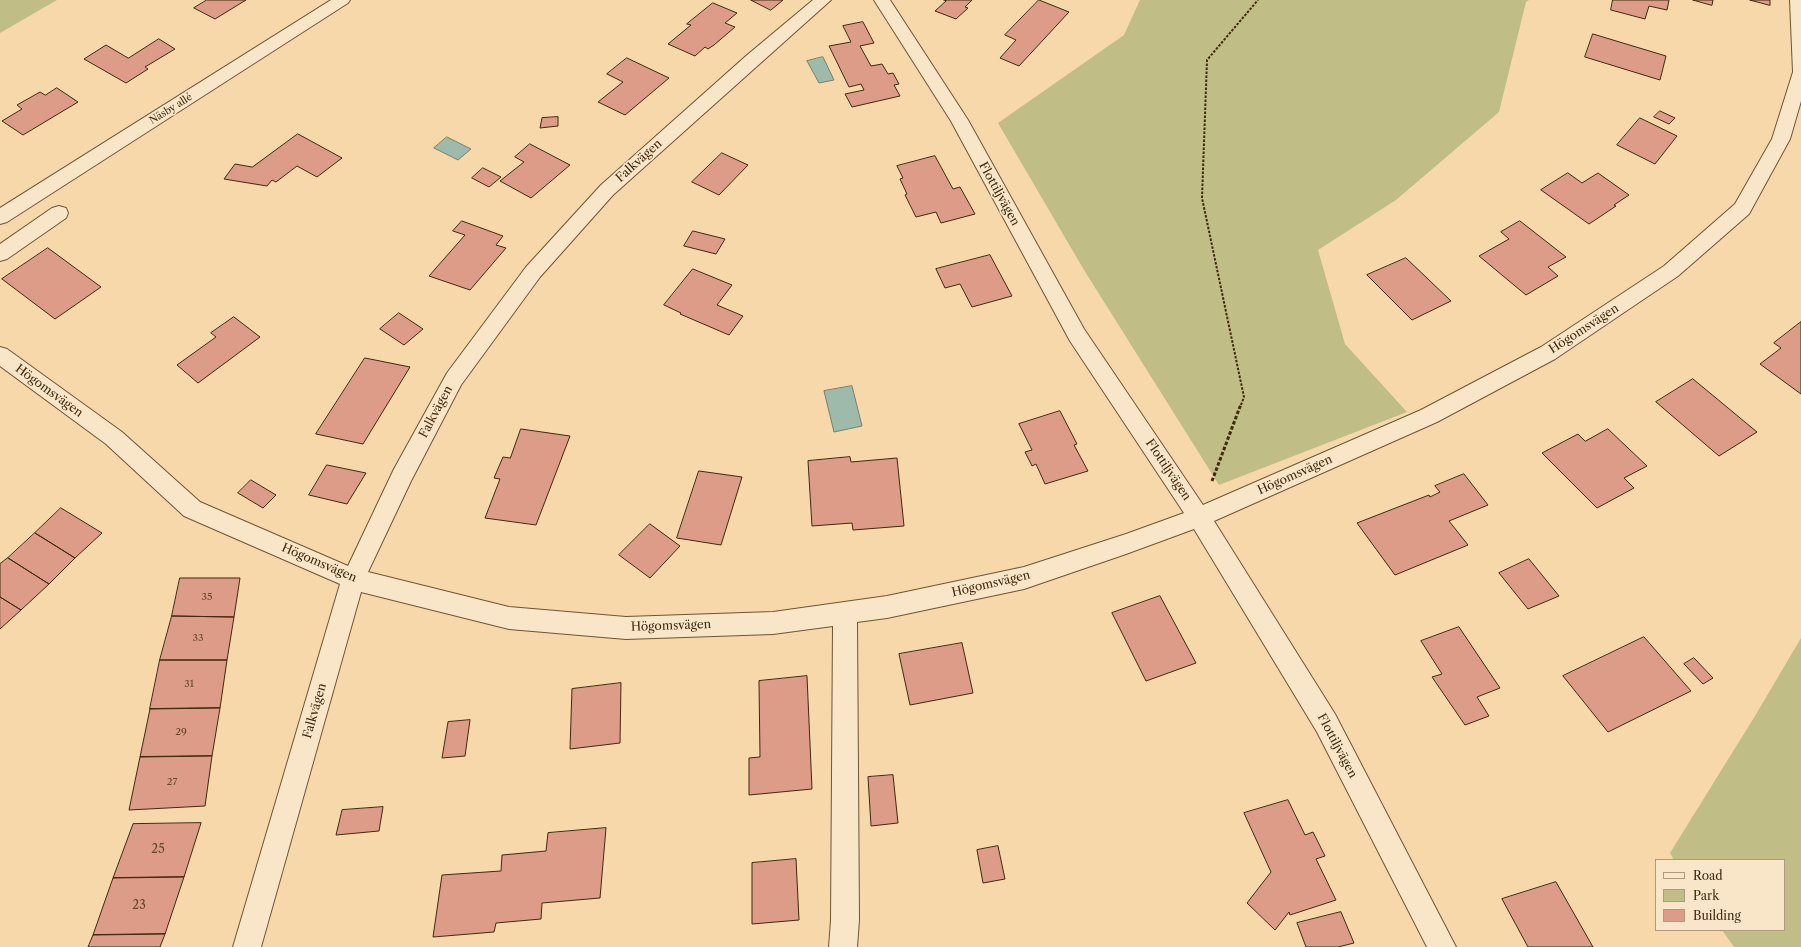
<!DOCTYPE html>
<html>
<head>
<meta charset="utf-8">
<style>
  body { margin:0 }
  #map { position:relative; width:1801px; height:947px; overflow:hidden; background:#f6d8ab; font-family:"Libre Caslon Text",serif }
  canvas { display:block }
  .legend { position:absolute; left:1655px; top:859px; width:130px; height:72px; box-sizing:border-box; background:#f9e6c8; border:1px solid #af9a7d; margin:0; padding:5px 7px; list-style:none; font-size:12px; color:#40290d }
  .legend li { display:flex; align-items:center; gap:8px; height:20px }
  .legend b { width:20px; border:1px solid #af9a7d }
</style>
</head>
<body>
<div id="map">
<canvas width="1801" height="947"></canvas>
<ul class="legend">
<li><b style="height:5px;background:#f9e6c8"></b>Road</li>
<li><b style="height:11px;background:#c1bd86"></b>Park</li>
<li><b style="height:11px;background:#dd9c87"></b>Building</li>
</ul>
</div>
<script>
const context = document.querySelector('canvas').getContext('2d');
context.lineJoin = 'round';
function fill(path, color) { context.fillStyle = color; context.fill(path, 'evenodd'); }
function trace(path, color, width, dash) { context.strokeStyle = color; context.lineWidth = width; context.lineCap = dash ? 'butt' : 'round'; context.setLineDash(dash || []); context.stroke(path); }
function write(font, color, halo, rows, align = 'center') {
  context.font = font + ' "Libre Caslon Text",serif'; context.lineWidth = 3.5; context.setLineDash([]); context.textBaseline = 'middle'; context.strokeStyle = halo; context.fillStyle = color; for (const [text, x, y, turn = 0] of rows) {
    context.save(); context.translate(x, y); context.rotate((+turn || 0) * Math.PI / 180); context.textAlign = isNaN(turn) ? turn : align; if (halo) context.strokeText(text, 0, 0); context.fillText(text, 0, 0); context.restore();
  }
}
fill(new Path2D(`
  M0,0H57L0,33Z
  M1140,0H1529L1526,2L1499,112L1396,200L1318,250L1345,344L1407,412L1219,485L1084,270L998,123L1124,35Z
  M1801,638V947H1734L1722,930H1784V860H1674L1670,853L1755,716Z`), '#c1bd86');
const water = new Path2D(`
  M823,57L834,80L819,83L807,61Z
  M447,137L471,149L458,160L434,148Z
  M852,386L862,426L834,432L824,391Z`);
fill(water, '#9dbaaa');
trace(water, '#78806b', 1);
const building = new Path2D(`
  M207,0H246L215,19L194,8Z
  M751,0H783L771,10Z
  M944,0H972L965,7L968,8L956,19L935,11L946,1Z
  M1039,0L1069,12L1019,66L1000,58L1016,40L1005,35Z
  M1613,0H1669L1667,10L1649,6L1645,19L1611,10Z
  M1693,0H1713L1712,5Z
  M1750,0H1770V5Z
  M713,3L737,13L725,23L735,27L714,45L708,49L705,47L695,56L668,44L691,25L687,24Z
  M863,22L874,43L860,46L871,66L882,64L888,74L893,73L899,84L894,85L900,96L852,107L845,94L864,90L861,84L849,87L829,46L851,42L843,26Z
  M1593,34L1666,56L1660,80L1585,57Z
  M159,39L175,49L145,67L148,69L126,83L84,59L106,45L128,58Z
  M627,58L669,78L625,115L598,102L623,82L607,74Z
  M57,88L78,102L23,135L2,121L22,109L17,105L40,92L45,95Z
  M1660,111L1675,118L1669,124L1654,117Z
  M558,117V126L540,128L542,118Z
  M1640,118L1677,136L1655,164L1617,145Z
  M298,134L342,158L317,177L297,166L276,182L272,180L267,186L224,179L235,164L252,167Z
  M530,144L570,165L531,198L500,181L524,162L515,157Z
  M722,153L748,165L719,195L692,182Z
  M935,156L953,189L960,187L975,214L941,223L936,212L916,217L905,195L907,194L900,179L903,178L897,166Z
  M483,168L501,177L489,187L472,178Z
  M1568,173L1582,183L1598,173L1629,195L1614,205L1616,206L1589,224L1541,190Z
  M462,221L503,236L496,245L506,248L470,290L429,276L465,235L453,231Z
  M1520,221L1566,257L1548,267L1558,276L1526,295L1479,256L1509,239L1501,232Z
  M693,231L725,239L716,254L684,246Z
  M48,248L101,287L55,319L2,279Z
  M990,255L1012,296L972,307L960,284L945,288L936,269Z
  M1406,258L1451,301L1412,320L1367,275Z
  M693,269L732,285L717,305L743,316L729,335L680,314L681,313L664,305Z
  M399,313L423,329L404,345L380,329Z
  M234,317L260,337L198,383L177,365L216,337L211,333Z
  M1801,322V394L1760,364L1781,348L1774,343Z
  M365,358L410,367L363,444L316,434Z
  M1693,379L1757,432L1719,456L1656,402Z
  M1060,411L1077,444L1074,445L1088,471L1045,484L1036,464L1032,466L1025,452L1032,450L1019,424Z
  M521,429L570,436L536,525L485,518L500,479L494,478L503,457L510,458Z
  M1608,429L1647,466L1624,478L1634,488L1597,508L1542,453L1578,434L1585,441Z
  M850,457L851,462L897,458L904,526L853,530L852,523L812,526L808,461Z
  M327,465L366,473L347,504L309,495Z
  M699,471L742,477L721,545L677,538Z
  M1464,474L1488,505L1449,521L1468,545L1395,575L1357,523L1429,495L1430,497L1440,492L1435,486Z
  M251,480L276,495L263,508L238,493Z
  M61,508L102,533L75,558L35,533Z
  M650,524L680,546L650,578L619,555Z
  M35,533L75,558L49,584L8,558Z
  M8,558L49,584L21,610L0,597V564Z
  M1529,559L1559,596L1528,609L1499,573Z
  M180,578H240L234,617L172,616Z
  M1160,596L1196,663L1146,681L1112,613Z
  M0,597L21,610L0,629Z
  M172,616L234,617L227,660H160Z
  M1459,627L1500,688L1477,697L1489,716L1465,725L1432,677L1442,674L1421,641Z
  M1644,637L1691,691L1608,732L1563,676Z
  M962,643L973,693L910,705L899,654Z
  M1694,658L1713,678L1703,684L1684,664Z
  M160,660H227L220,708L150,709Z
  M807,676L812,789L749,795V758L760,757L759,681Z
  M621,683L620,743L570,749L572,689Z
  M220,708L212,756L140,757L150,709Z
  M470,720L465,756L442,758L448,722Z
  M212,756L205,806L129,810L140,757Z
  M893,775L898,823L871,826L868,777Z
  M1288,800L1305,835L1313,832L1325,856L1316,859L1336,900L1290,915L1289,912L1275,930L1247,903L1271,872L1244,813Z
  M383,807L379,831L336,835L342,810Z
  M201,823L184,877L113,878L133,824Z
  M606,828L600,898L542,903L541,919L496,923L494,932L433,937L442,875L501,871L502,855L546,851L548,833Z
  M998,846L1005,879L983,883L977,850Z
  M796,859L799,920L752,924V863Z
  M184,877L165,934L93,935L113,878Z
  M1556,882L1593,947H1528L1502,899Z
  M1341,912L1354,943L1338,947H1306L1297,923Z
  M165,934L160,947H88L93,935Z`);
fill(building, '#dd9c87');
trace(building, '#40290d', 1);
const minor = new Path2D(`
  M331,0H350L348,3L7,222L0,224V208Z
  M813,0H831L613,195L540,277L461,385L411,481L368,572L509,607L626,617L773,612L887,596L1024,567L1126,534L1184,513L1070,341L951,121L874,0H890L968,120L1084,329L1203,505L1421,410L1541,347L1664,266L1735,204L1772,139L1793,72L1790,0H1801V101L1790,139L1749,214L1678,276L1555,359L1437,422L1214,521L1335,714L1456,947H1427L1317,732L1194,529L1126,554L1024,589L887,618L857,622L859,920L857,947H829L831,920L833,626L773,634L626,639L509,629L361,592L261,947H233L340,584L184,516L106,444L0,366V347L7,349L122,432L200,502L348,566L394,469L447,373L526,267L601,185L746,56Z
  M59,206L66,208L68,213L66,218L7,259L0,261V244L52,208Z`);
trace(minor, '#6e5534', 2);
trace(new Path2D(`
  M1241,405L1244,397L1202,198L1207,60L1258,0`), '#40290d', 2, [2.5, 1.5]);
trace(new Path2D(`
  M1212,481L1241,404`), '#40290d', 3, [3.5, 2]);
fill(minor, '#f9e6c8');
write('10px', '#40290d', '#f9e6c8', [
  ["Näsby allé",171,109,-32]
]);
write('10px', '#67462c', null, [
  ["35",207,597],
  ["33",198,638],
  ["31",189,684],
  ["29",181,732],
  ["27",172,782]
]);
write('12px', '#40290d', '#f9e6c8', [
  ["Falkvägen",639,161,-42],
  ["Flottiljvägen",999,194,61],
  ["Högomsvägen",1584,329,-33],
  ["Högomsvägen",49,391,36],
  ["Falkvägen",436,412,-62],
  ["Flottiljvägen",1168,470,56],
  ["Högomsvägen",1295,475,-24],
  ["Högomsvägen",319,563,23],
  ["Högomsvägen",991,584,-13],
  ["Högomsvägen",671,626,-2],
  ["Falkvägen",315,711,-74],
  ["Flottiljvägen",1337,746,62]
]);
write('12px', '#67462c', null, [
  ["25",158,850],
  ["23",139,906]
]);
</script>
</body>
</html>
